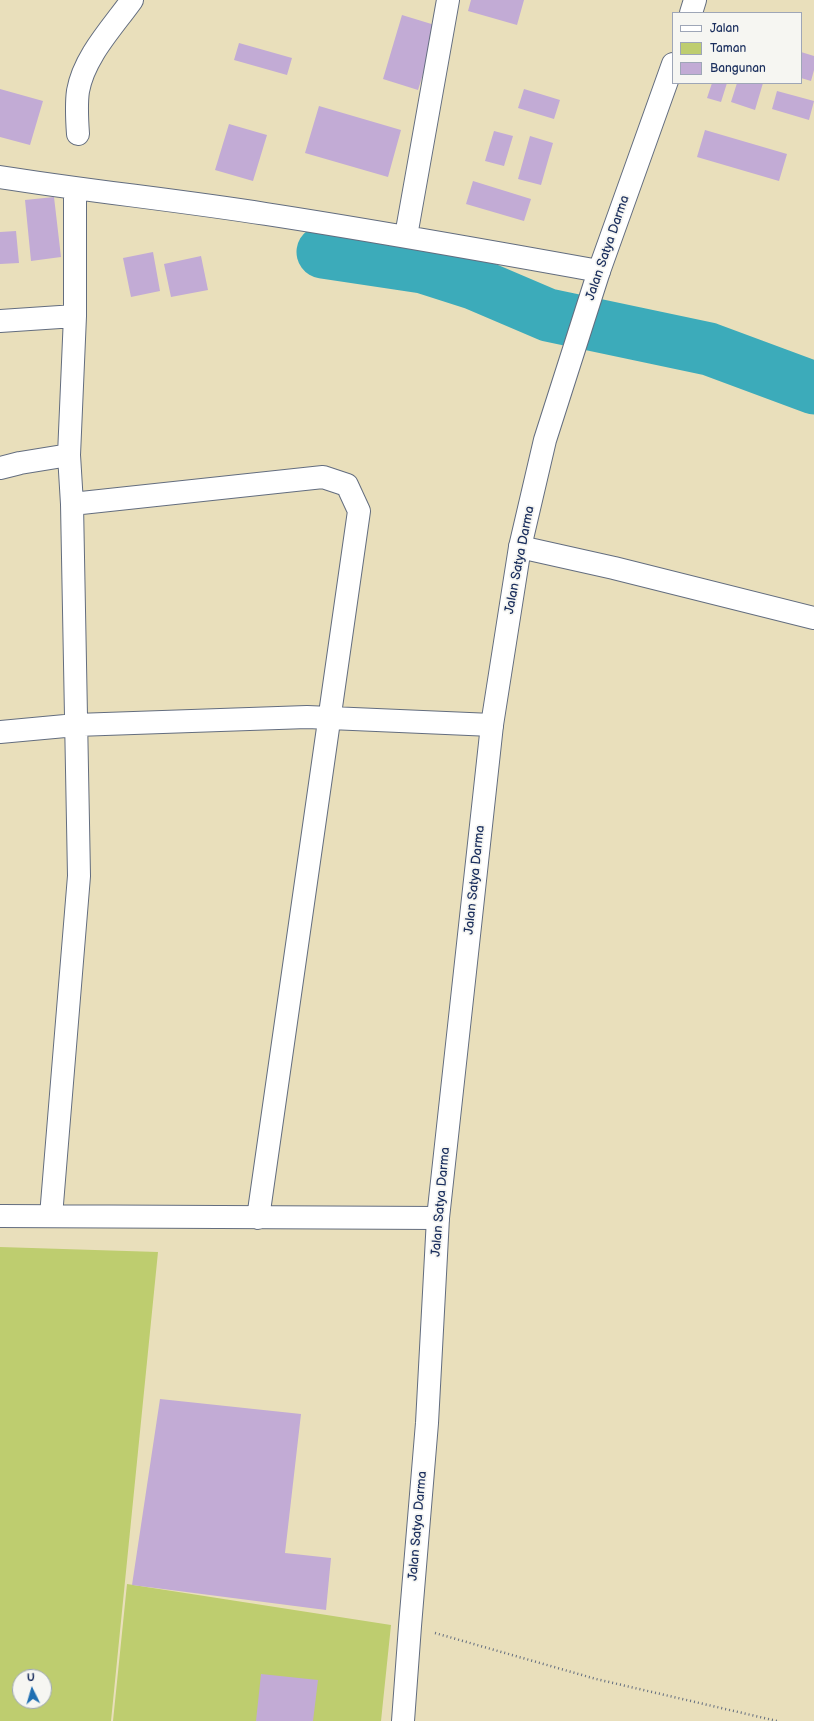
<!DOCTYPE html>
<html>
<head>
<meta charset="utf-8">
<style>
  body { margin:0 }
  #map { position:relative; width:814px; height:1721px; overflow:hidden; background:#e9dfbb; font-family:"Balsamiq Sans",sans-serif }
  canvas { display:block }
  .legend { position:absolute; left:672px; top:12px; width:130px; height:72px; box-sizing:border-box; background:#f6f6f2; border:1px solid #9ea6b7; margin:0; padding:5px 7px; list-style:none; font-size:12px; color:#1b2f5e }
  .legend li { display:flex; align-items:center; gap:8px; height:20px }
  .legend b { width:20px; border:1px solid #9ea6b7 }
  .north { position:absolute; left:12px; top:1669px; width:40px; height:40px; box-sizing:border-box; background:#f6f6f2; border:1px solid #9ea6b7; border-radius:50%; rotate:355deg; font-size:11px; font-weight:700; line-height:16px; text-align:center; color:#1b2f5e }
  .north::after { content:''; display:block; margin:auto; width:14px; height:18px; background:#1f6fb2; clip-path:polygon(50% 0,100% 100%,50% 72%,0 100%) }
</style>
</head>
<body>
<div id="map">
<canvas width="814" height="1721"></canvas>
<ul class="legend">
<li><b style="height:5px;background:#fff"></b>Jalan</li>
<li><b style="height:11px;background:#becd6f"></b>Taman</li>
<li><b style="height:11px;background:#c2abd5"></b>Bangunan</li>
</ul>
<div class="north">U</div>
</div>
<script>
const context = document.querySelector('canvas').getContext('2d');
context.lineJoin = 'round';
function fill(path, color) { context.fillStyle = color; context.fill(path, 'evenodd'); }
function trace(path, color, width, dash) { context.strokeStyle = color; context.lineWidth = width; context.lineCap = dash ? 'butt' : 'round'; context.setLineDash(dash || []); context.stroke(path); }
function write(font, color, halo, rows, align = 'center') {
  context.font = font + ' "Balsamiq Sans",sans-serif'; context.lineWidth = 3.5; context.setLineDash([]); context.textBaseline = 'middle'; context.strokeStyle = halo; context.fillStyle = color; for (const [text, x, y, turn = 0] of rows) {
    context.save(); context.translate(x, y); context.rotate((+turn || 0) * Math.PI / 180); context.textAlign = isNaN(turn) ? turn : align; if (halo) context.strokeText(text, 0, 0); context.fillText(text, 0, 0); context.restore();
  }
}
fill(new Path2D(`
  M0,1247L158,1252L111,1721H0ZM20,1677H44V1701H20Z
  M127,1584L391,1625L381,1721H113Z`), '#becd6f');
trace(new Path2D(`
  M323,252L423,267L473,283L548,315L709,349L814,388`), '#3cabba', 53);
fill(new Path2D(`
  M471,0H524L517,25L468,11Z
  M402,15L438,26L418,90L383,79Z
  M239,43L292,58L287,75L234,60Z
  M801,52L814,56V70L811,81L801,78Z
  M712,83H727L721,102L707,98Z
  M737,83H763L755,110L731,102Z
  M0,89L43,101L30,145L0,137Z
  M524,89L560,100L554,119L518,108Z
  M777,91L814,101L809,120L772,109Z
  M319,106L401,130L388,177L305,153Z
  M229,124L267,135L253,181L215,170Z
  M705,130L787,154L779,181L697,157Z
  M494,131L513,136L504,166L485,161Z
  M530,136L553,143L541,185L518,179Z
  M473,181L531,199L524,221L466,204Z
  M54,197L61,257L31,261L25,200Z
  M16,231L19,263L0,264V232Z
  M153,252L160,291L131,297L123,258Z
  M201,256L208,290L171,297L164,264Z
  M160,1399L301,1414L285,1553L331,1558L326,1610L132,1585Z
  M261,1674L318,1680L313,1721H256Z`), '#c2abd5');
const street = new Path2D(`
  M78,134C77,120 76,105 78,91C84,57 112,28 132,0
  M0,177C88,191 177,200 266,214C377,231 488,251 599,271
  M406,236L448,0
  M0,321L75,316
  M0,468L20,463L69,455
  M72,504L323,477L347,485L359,511L258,1218
  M520,547L614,568L814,618
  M0,732L76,725L307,717L492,725
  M0,1216L438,1218
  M51,1216L79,876L72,504L69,455L75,316V189`);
const secondary = new Path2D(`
  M691,13L695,0
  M403,1721L410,1626L427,1423L438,1218L492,725L520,547L545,440L599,271L673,64`);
trace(street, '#636d7f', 24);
trace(secondary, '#636d7f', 24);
trace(new Path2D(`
  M435,1633L596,1679L777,1721`), '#636d7f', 2.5, [1, 3]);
trace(street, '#fff', 22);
trace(secondary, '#fff', 22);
write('13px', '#1b2f5e', '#f6f6f2', [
  ["Jalan Satya Darma",608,248,-71],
  ["Jalan Satya Darma",520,560,-79],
  ["Jalan Satya Darma",475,880,-84],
  ["Jalan Satya Darma",441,1202,-85],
  ["Jalan Satya Darma",418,1526,-85]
]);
</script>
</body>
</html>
